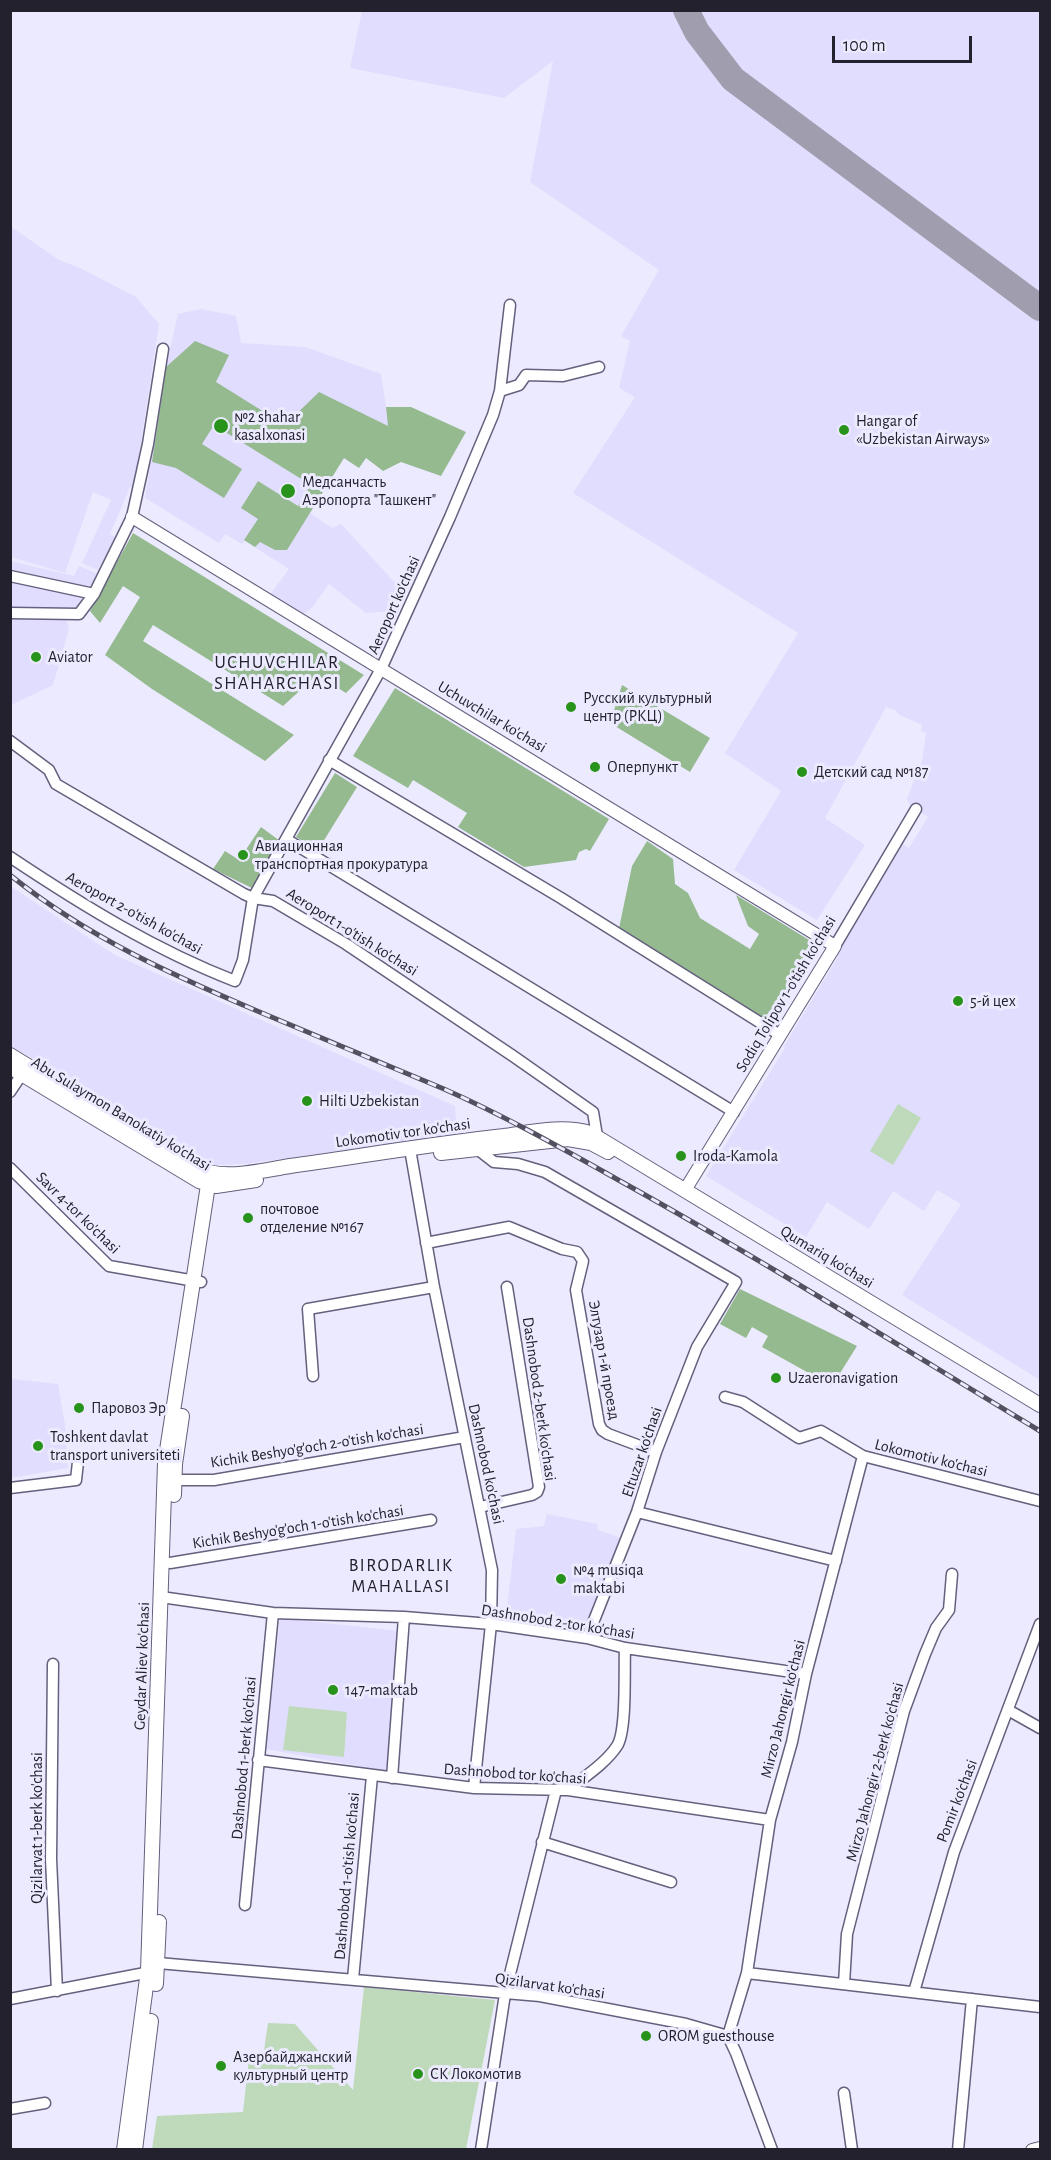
<!DOCTYPE html>
<html>
<head>
<meta charset="utf-8">
<style>
  body { margin:0 }
  #map { position:relative; width:1051px; height:2160px; overflow:hidden; background:#eceafe; font-family:"Alegreya Sans",sans-serif }
  canvas { display:block }
  .frame { position:absolute; inset:0; border:12px solid #23212d; pointer-events:none }
  .scale { position:absolute; left:832px; top:36px; width:140px; height:27px; box-sizing:border-box; border:3px solid #23212d; border-top:0; padding-left:8px; font-size:18px; line-height:21px; white-space:nowrap; color:#23212d; -webkit-text-stroke:4px #eceafe; paint-order:stroke }
</style>
</head>
<body>
<div id="map">
<canvas width="1051" height="2160"></canvas>
<div class="frame"></div>
<div class="scale">100 m</div>
</div>
<script>
const context = document.querySelector('canvas').getContext('2d');
context.lineJoin = 'round';
function fill(path, color) { context.fillStyle = color; context.fill(path, 'evenodd'); }
function trace(path, color, width, dash) { context.strokeStyle = color; context.lineWidth = width; context.lineCap = dash ? 'butt' : 'round'; context.setLineDash(dash || []); context.stroke(path); }
function write(font, color, halo, rows, align = 'center') {
  context.font = font + ' "Alegreya Sans",sans-serif'; context.lineWidth = 6; context.setLineDash([]); context.textBaseline = 'middle'; context.strokeStyle = halo; context.fillStyle = color; for (const [text, x, y, turn = 0] of rows) {
    context.save(); context.translate(x, y); context.rotate((+turn || 0) * Math.PI / 180); context.textAlign = isNaN(turn) ? turn : align; if (halo) context.strokeText(text, 0, 0); context.fillText(text, 0, 0); context.restore();
  }
}
fill(new Path2D(`
  M362,11H1040V1380L902,1295L961,1204L937,1190L924,1211L893,1191L869,1229L827,1202L806,1237L706,1176L785,1048L784,1046L838,957L836,955L882,878L903,844L909,848L928,817L910,806L907,799L922,761L926,733L921,731L922,725L900,715L895,710L886,707L825,818L865,845L817,920L734,870L781,791L725,753L798,633L573,493L635,397L619,388L630,341L621,336L659,270L530,182L553,61L504,98L350,68Z
  M10,226L59,260L80,268L136,297L159,324L134,488L130,487L110,534L115,537L98,570L82,563L111,500L93,492L65,573L11,557Z
  M201,309L236,316L241,343L305,347L381,374L389,426L359,468L343,458L310,513L332,528L341,524L398,586L403,592L392,611L366,613L329,584L311,609L301,615L268,597L289,569L245,541L242,544L225,534L219,543L145,498L166,367L178,314Z
  M10,561L74,576L79,566L100,575L92,593L11,572Z
  M10,582L82,596L79,609L11,611Z
  M66,617L69,629L53,685L11,705L10,618Z
  M10,886L115,955L455,1106L457,1135L244,1164L217,1165L208,1164L190,1155L90,1091L11,1046Z
  M11,1376L13,1379L58,1384L65,1425L68,1468L11,1478Z
  M547,1514L597,1524L598,1530L627,1540L591,1630L506,1618L516,1529L544,1526Z
  M280,1618L398,1631L390,1772L266,1749Z`), '#e1ddfe');
fill(new Path2D(`
  M898,1104L921,1118L893,1165L870,1151Z
  M289,1706L347,1712L344,1757L283,1750Z
  M364,1987L495,2000L466,2149H152L157,2116L243,2112L249,2058L263,2057L268,2023L295,2024L353,2090Z`), '#bedaba');
fill(new Path2D(`
  M195,341L229,355L216,382L285,425L319,392L388,426L386,407H411L466,432L441,476L401,462L383,471L366,458L359,468L344,458L287,550H275L260,542L255,547L244,540L258,519L241,508L258,481L298,506L311,485L214,425L202,444L242,469L224,498L176,468L152,462L166,367Z
  M133,533L364,675L346,693L317,675L283,706L153,625L143,641L294,735L265,761L152,689L105,655L140,597L123,586L100,623L90,611Z
  M622,685L710,738L690,772L610,723Z
  M395,688L609,819L590,851L586,849L579,852L576,860L524,867L458,827L467,813L413,780L408,788L353,756Z
  M335,773L357,787L318,850L296,837Z
  M261,827L280,841L254,889L213,869L225,851L239,860Z
  M647,841L673,859L675,884L688,893L700,918L750,949L759,934L748,926L736,895L814,943L765,1026L618,933L632,866Z
  M740,1289L857,1346L832,1386L762,1347L768,1336L752,1327L746,1338L720,1324Z`), '#95ba90');
trace(new Path2D(`
  M686,10L697,32L733,79L1040,308`), '#a09eae', 26);
const minor = new Path2D(`
  M500,391L519,385L526,375L563,376L599,367
  M10,576L94,594
  M10,613L79,614L94,594L132,517L148,444L163,349
  M10,741L49,770L56,784L244,894L253,898L273,901L346,944L513,1056L593,1112L597,1136
  M329,760L561,898L780,1035
  M286,839L734,1112
  M10,857C82,905 155,950 235,981L243,960L253,898L381,669L450,517L493,415L500,391L510,305
  M835,946L916,809
  M10,1092L22,1074
  M476,1148L494,1162L518,1164L545,1172L736,1282L697,1347L656,1452L637,1512L587,1638
  M410,1149L434,1287L492,1570L491,1624L474,1788
  M10,1168L109,1266L201,1282
  M426,1243L509,1227L562,1249L577,1252L583,1261L576,1290L599,1424L602,1430L608,1434L656,1452
  M313,1376L308,1309L434,1287
  M725,1397L743,1402L799,1438L821,1431L863,1456L1040,1501
  M174,1480H214L465,1437
  M10,1488L76,1480L78,1462
  M480,1507L532,1495L537,1492L539,1487L507,1287
  M637,1512L836,1561
  M170,1563L431,1520
  M161,1597L273,1613L404,1617L491,1624L587,1638L625,1648L806,1674
  M53,1664L51,1859L57,1991
  M1008,1710L1040,1728
  M258,1760L474,1788L568,1790L770,1820
  M392,1778L404,1617
  M568,1790C584,1777 605,1764 617,1746C627,1731 624,1669 625,1648
  M542,1842L671,1882
  M245,1905L273,1613
  M747,1973L1040,2007
  M353,1979L372,1776
  M844,1984L847,1934L904,1711L925,1654L936,1628L949,1610L952,1574
  M914,1992L954,1852L1040,1624
  M10,1999L145,1973L158,1963L540,1996L686,2024L728,2036L747,1973L770,1820L792,1742L806,1674L863,1456
  M728,2036L736,2053L772,2150
  M844,2093L852,2150
  M10,2109L45,2103
  M481,2150L505,1994L556,1790
  M958,2150L972,1999`);
const tertiary = new Path2D(`
  M132,517L835,946L685,1190
  M1032,2150L1040,2148`);
const secondary = new Path2D(`
  M10,1055L192,1166C221,1182 258,1171 290,1166C361,1156 432,1144 504,1136C532,1132 563,1125 590,1133L1040,1405
  M10,1067L199,1181L216,1186L256,1180
  M441,1153L568,1139L591,1143L608,1152
  M174,1495L175,1464L182,1416
  M156,1984L159,1922
  M124,2150L148,1971L165,1463L208,1185L212,1177
  M135,2150L151,2021`);
trace(minor, '#64607d', 13);
trace(tertiary, '#64607d', 14);
trace(secondary, '#64607d', 16);
trace(minor, '#fff', 10);
trace(tertiary, '#fff', 12);
trace(secondary, '#fff', 14);
const rail = new Path2D(`
  M10,875C87,937 172,975 262,1013C323,1039 384,1064 444,1089C505,1116 563,1149 622,1182C764,1261 901,1347 1040,1431`);
trace(rail, '#53515f', 5);
trace(rail, '#eceafe', 3, [9]);
for (const [x, y, r, color] of [
  [221,426,8,"#28931b"],
  [844,430,6,"#28931b"],
  [288,491,8,"#28931b"],
  [36,657,6,"#28931b"],
  [571,707,6,"#28931b"],
  [595,767,6,"#28931b"],
  [802,772,6,"#28931b"],
  [243,855,6,"#28931b"],
  [958,1001,6,"#28931b"],
  [307,1101,6,"#28931b"],
  [681,1156,6,"#28931b"],
  [248,1218,6,"#28931b"],
  [776,1378,6,"#28931b"],
  [79,1408,6,"#28931b"],
  [38,1446,6,"#28931b"],
  [561,1579,6,"#28931b"],
  [333,1690,6,"#28931b"],
  [646,2036,6,"#28931b"],
  [221,2066,6,"#28931b"],
  [418,2074,6,"#28931b"]
]) { const dot = new Path2D(); dot.arc(x, y, r, 0, 2 * Math.PI); context.fillStyle = color; context.fill(dot); trace(dot, '#eceafe', 2); }
write('16px', '#23212d', '#eceafe', [
  ["№2 shahar",234,417],
  ["kasalxonasi",234,435],
  ["Hangar of",856,421],
  ["«Uzbekistan Airways»",856,439],
  ["Медсанчасть",302,482],
  ["Аэропорта \"Ташкент\"",302,500],
  ["Aviator",48,657],
  ["Русский культурный",583,698],
  ["центр (РКЦ)",583,716],
  ["Оперпункт",607,767],
  ["Детский сад №187",814,772],
  ["Авиационная",255,846],
  ["транспортная прокуратура",255,864],
  ["5-й цех",970,1001],
  ["Hilti Uzbekistan",319,1101],
  ["Iroda-Kamola",693,1156],
  ["почтовое",260,1209],
  ["отделение №167",260,1227],
  ["Uzaeronavigation",788,1378],
  ["Паровоз Эр",91,1408],
  ["Toshkent davlat",50,1437],
  ["transport universiteti",50,1455],
  ["№4 musiqa",573,1570],
  ["maktabi",573,1588],
  ["147-maktab",345,1690],
  ["OROM guesthouse",658,2036],
  ["Азербайджанский",233,2057],
  ["культурный центр",233,2075],
  ["СК Локомотив",430,2074]
], 'left');
write('16px', '#23212d', '#eceafe', [
  ["Aeroport ko'chasi",394,605,-66],
  ["Uchuvchilar ko'chasi",492,717,31],
  ["Aeroport 2-o'tish ko'chasi",134,913,29],
  ["Aeroport 1-o'tish ko'chasi",352,932,32],
  ["Sodiq Tolipov 1-o'tish ko'chasi",786,994,-59],
  ["Abu Sulaymon Banokatiy ko'chasi",121,1114,31],
  ["Lokomotiv tor ko'chasi",403,1133,-8],
  ["Savr 4-tor ko'chasi",78,1213,44],
  ["Qumariq ko'chasi",827,1257,31],
  ["Элтузар 1-й проезд",604,1360,80],
  ["Dashnobod 2-berk ko'chasi",539,1399,82],
  ["Kichik Beshyo'g'och 2-o'tish ko'chasi",317,1446,-9],
  ["Eltuzar ko'chasi",642,1452,-71],
  ["Lokomotiv ko'chasi",931,1458,14],
  ["Dashnobod ko'chasi",486,1464,78],
  ["Kichik Beshyo'g'och 1-o'tish ko'chasi",298,1527,-9],
  ["Dashnobod 2-tor ko'chasi",558,1622,9],
  ["Geydar Aliev ko'chasi",142,1666,-88],
  ["Mirzo Jahongir ko'chasi",783,1709,-76],
  ["Dashnobod 1-berk ko'chasi",244,1758,-85],
  ["Mirzo Jahongir 2-berk ko'chasi",875,1772,-75],
  ["Dashnobod tor ko'chasi",515,1774,4],
  ["Pomir ko'chasi",957,1801,-69],
  ["Qizilarvat 1-berk ko'chasi",37,1828,-90],
  ["Dashnobod 1-o'tish ko'chasi",347,1876,-85],
  ["Qizilarvat ko'chasi",550,1986,8]
]);
context.letterSpacing = '1.5px';
write('18px', '#23212d', '#eceafe', [
  ["UCHUVCHILAR",277,663],
  ["SHAHARCHASI",277,684],
  ["BIRODARLIK",401,1566],
  ["MAHALLASI",401,1587]
]);
context.letterSpacing = '0px';
</script>
</body>
</html>
